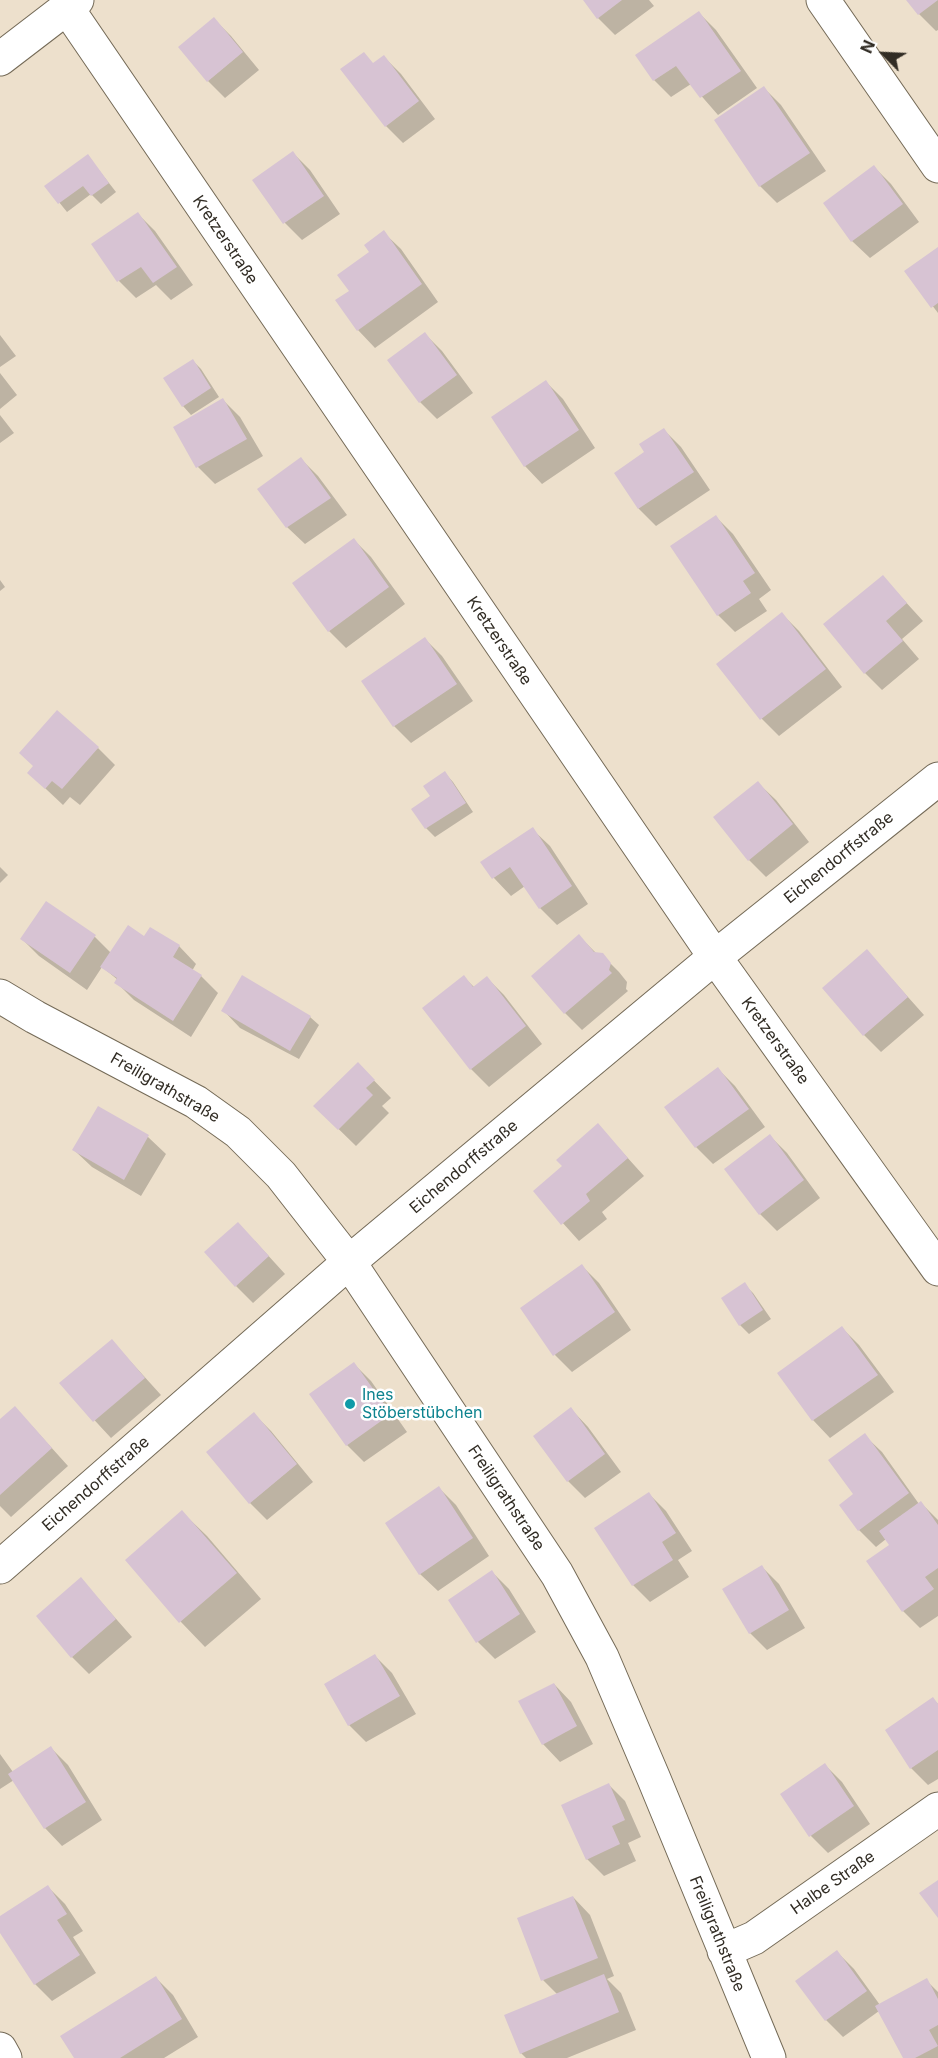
<!DOCTYPE html>
<html>
<head>
<meta charset="utf-8">
<style>
  body { margin:0 }
  #map { position:relative; width:938px; height:2058px; overflow:hidden; background:#ede0cc; font-family:Inter,sans-serif }
  canvas { display:block }
  .north { position:absolute; left:854px; top:24px; width:60px; height:60px; -webkit-text-stroke:4px #fff; paint-order:stroke; rotate:294deg; font-size:16px; font-weight:700; line-height:24px; text-align:center; color:#312c24 }
  .north::after { content:''; display:block; margin:auto; width:21px; height:27px; background:#312c24; clip-path:polygon(50% 0,100% 100%,50% 72%,0 100%) }
</style>
</head>
<body>
<div id="map">
<canvas width="938" height="2058"></canvas>
<div class="north">N</div>
</div>
<script>
const context = document.querySelector('canvas').getContext('2d');
context.lineJoin = 'round';
function fill(path, color) { context.fillStyle = color; context.fill(path, 'evenodd'); }
function trace(path, color, width, dash) { context.strokeStyle = color; context.lineWidth = width; context.lineCap = dash ? 'butt' : 'round'; context.setLineDash(dash || []); context.stroke(path); }
function write(font, color, halo, rows, align = 'center') {
  context.font = font + ' Inter,sans-serif'; context.lineWidth = 5; context.setLineDash([]); context.textBaseline = 'middle'; context.strokeStyle = halo; context.fillStyle = color; for (const [text, x, y, turn = 0] of rows) {
    context.save(); context.translate(x, y); context.rotate((+turn || 0) * Math.PI / 180); context.textAlign = isNaN(turn) ? turn : align; if (halo) context.strokeText(text, 0, 0); context.fillText(text, 0, 0); context.restore();
  }
}
fill(new Path2D(`
  M585,0H649L654,6L615,35L598,18Z
  M908,0H938V30L936,31L919,14Z
  M699,13L716,30L757,88L718,115L691,84L671,97L654,80Z
  M214,19L231,36L259,70L225,98L208,81Z
  M384,57L401,74L435,119L403,143L386,126L374,64Z
  M764,88L781,105L826,171L777,203L760,186Z
  M293,153L310,170L340,214L302,240L285,223L254,180Z
  M88,156L116,192L101,204L91,194L67,212L46,186Z
  M874,167L891,184L919,222L870,258L852,241L825,203Z
  M138,214L155,231L193,285L171,300L156,285L136,298L119,281L93,244Z
  M383,232L401,249L438,302L375,348L358,330L337,301L351,291Z
  M938,249V313L906,271Z
  M425,334L442,351L473,393L437,419L420,402Z
  M0,335L16,356L0,367Z
  M193,361L201,369L219,397L191,415L183,406Z
  M0,373L17,395L0,409Z
  M546,382L563,399L595,448L542,484L525,466L493,418Z
  M223,400L240,417L263,456L215,484L198,467L175,428Z
  M0,415L14,433L0,443Z
  M664,430L681,447L710,490L656,526L639,509L616,473L646,453Z
  M301,459L318,476L347,515L305,544L287,527L259,490Z
  M716,517L733,534L771,590L759,599L767,611L735,632L718,615Z
  M354,540L371,557L405,604L346,648L329,631Z
  M883,577L923,621L902,639L919,659L882,690L865,673Z
  M0,580L5,587L0,591Z
  M782,614L799,631L842,687L779,736L762,719L719,664Z
  M425,639L442,656L473,701L411,743L394,726Z
  M98,748L115,765L80,805L70,797L63,805L29,773L35,767Z
  M445,773L453,782L473,812L435,837L426,828L414,809L432,797Z
  M758,783L776,800L809,842L766,877L749,860Z
  M532,829L550,846L588,904L557,925L540,908L525,886L511,896L494,878L482,863Z
  M0,867L8,875L0,883Z
  M579,936L596,953L602,955L619,972L627,982L626,989L628,991L582,1030L565,1013Z
  M95,937L111,953L144,938L179,946L196,964L192,971L201,976L218,993L191,1037L134,1000L116,982L118,980L102,967L87,990L39,956L22,939Z
  M867,951L924,1015L881,1052L864,1035Z
  M464,977L475,988L487,978L504,995L542,1044L489,1087L471,1069L424,1008Z
  M223,1010L310,1017L319,1025L299,1059L240,1028Z
  M358,1064L391,1098L382,1106L389,1113L356,1146L315,1106Z
  M718,1069L735,1086L765,1127L713,1164L696,1147L666,1107Z
  M98,1108L148,1137L166,1154L141,1196L92,1167L74,1150Z
  M598,1125L644,1176L602,1212L607,1219L579,1241L535,1192L565,1167Z
  M770,1136L787,1153L820,1198L777,1231L760,1214Z
  M255,1241L285,1274L253,1303L236,1286Z
  M582,1266L599,1283L631,1330L572,1372L555,1355Z
  M744,1284L753,1293L771,1319L749,1334L740,1325L723,1299Z
  M842,1328L859,1345L894,1392L830,1438L813,1420L780,1373Z
  M112,1341L161,1395L111,1438L61,1384Z
  M354,1364L371,1381L407,1432L364,1462L347,1445Z
  M571,1409L588,1427L621,1472L585,1498L568,1481Z
  M254,1414L271,1431L313,1482L267,1520L250,1503Z
  M0,1421L32,1426L68,1466L11,1517L0,1506Z
  M864,1435L882,1452L919,1504L921,1503L938,1520V1616L920,1628L903,1611L868,1561L891,1545L886,1539L876,1547L859,1530L856,1495Z
  M439,1488L456,1505L489,1556L438,1591L420,1574Z
  M649,1494L666,1511L692,1551L678,1560L689,1577L650,1602L633,1585Z
  M182,1512L207,1536L261,1599L205,1647L181,1622L127,1560Z
  M762,1567L779,1584L805,1628L767,1650L750,1633Z
  M492,1572L509,1589L536,1632L495,1659L478,1642Z
  M81,1579L132,1637L89,1674L72,1657Z
  M375,1656L392,1673L416,1714L366,1742L349,1725Z
  M554,1684L571,1702L593,1744L560,1762L543,1744Z
  M933,1699L938,1704V1779L928,1785L911,1768Z
  M51,1748L68,1765L102,1820L62,1846L45,1828L14,1780L0,1789V1754L13,1772Z
  M825,1765L842,1782L870,1824L828,1853L811,1836Z
  M608,1784L625,1801L641,1837L628,1843L636,1861L604,1876L587,1859Z
  M48,1887L65,1904L83,1931L73,1937L96,1973L52,2001L35,1984L0,1930V1918Z
  M573,1897L590,1915L614,1976L607,1979L621,1993L636,2030L567,2058H526L521,2053L558,1995L543,1980Z
  M837,1952L854,1969L880,2005L926,1980L938,1992V2058H905L879,2011L843,2037L826,2020L797,1981Z
  M156,1978L173,1995L198,2037L164,2058H75Z`), '#0003');
fill(new Path2D(`
  M583,0H622L597,19Z
  M906,0H938L918,15Z
  M699,11L741,71L700,98L676,66L653,81L635,55Z
  M214,17L243,52L207,82L178,47Z
  M364,52L373,63L384,55L419,101L385,127L340,69Z
  M764,86L810,153L759,187L714,120Z
  M293,151L324,196L283,224L252,180Z
  M88,154L109,183L91,196L83,186L58,204L44,186Z
  M874,165L903,204L851,242L823,203Z
  M138,212L177,267L153,283L141,267L117,282L91,244Z
  M384,230L422,284L357,331L335,300L349,291L337,275L369,252L364,245Z
  M938,247V303L931,308L904,271Z
  M425,332L457,375L419,403L387,360Z
  M193,359L211,388L182,407L163,378Z
  M546,380L579,430L524,467L491,417Z
  M223,398L247,439L196,468L173,427Z
  M664,428L694,472L638,509L614,473L644,452L639,444Z
  M301,457L331,498L286,528L257,489Z
  M716,515L755,573L743,581L751,593L717,616L670,546Z
  M354,538L389,587L328,632L292,583Z
  M883,575L907,603L886,621L903,641L864,674L823,624Z
  M782,612L826,669L760,720L716,664Z
  M425,637L457,684L393,727L361,681Z
  M57,710L99,747L62,789L52,781L45,789L27,773L33,766L19,753Z
  M445,771L466,803L425,829L411,809L430,796L423,786Z
  M758,781L793,824L748,861L713,817Z
  M533,827L572,886L539,909L510,867L492,879L480,862Z
  M46,901L96,935L70,973L20,939Z
  M128,925L144,936L150,927L180,945L173,957L202,975L173,1021L114,983L117,978L100,967Z
  M579,934L594,952L603,953L611,963L609,970L612,973L564,1014L531,976Z
  M867,949L908,997L863,1036L822,988Z
  M242,975L311,1016L290,1051L221,1011Z
  M464,975L473,987L487,976L526,1026L470,1070L422,1008Z
  M358,1062L375,1080L366,1088L373,1095L338,1130L313,1106Z
  M718,1067L749,1109L695,1148L664,1107Z
  M98,1106L149,1135L124,1180L72,1150Z
  M598,1123L628,1158L586,1194L590,1201L561,1225L533,1191L562,1166L556,1160Z
  M770,1134L804,1180L759,1215L724,1169Z
  M238,1222L269,1256L235,1287L204,1252Z
  M582,1264L615,1312L553,1356L520,1308Z
  M745,1282L763,1310L739,1326L721,1298Z
  M842,1326L878,1375L812,1421L777,1373Z
  M112,1339L145,1378L93,1422L59,1383Z
  M354,1362L391,1414L346,1446L309,1394Z
  M15,1406L52,1448L0,1495V1419Z
  M571,1407L605,1454L567,1482L533,1436Z
  M254,1412L297,1464L249,1504L206,1452Z
  M865,1433L909,1493L858,1531L839,1505L853,1494L828,1460Z
  M439,1486L473,1538L419,1575L385,1523Z
  M649,1492L676,1533L662,1542L673,1560L632,1586L594,1528Z
  M921,1501L938,1525V1568L925,1577L934,1589L902,1612L866,1561L889,1545L879,1531Z
  M182,1510L237,1573L179,1623L125,1560Z
  M762,1565L789,1610L749,1634L722,1589Z
  M492,1570L520,1614L476,1643L448,1600Z
  M81,1577L116,1619L71,1658L36,1616Z
  M375,1654L400,1696L348,1726L324,1684Z
  M554,1683L577,1726L542,1745L518,1701Z
  M933,1697L938,1704V1750L910,1769L885,1730Z
  M51,1746L86,1802L44,1829L8,1774Z
  M825,1763L854,1806L809,1837L780,1794Z
  M609,1783L625,1820L612,1826L620,1844L586,1860L561,1805Z
  M938,1880V1918L919,1893Z
  M48,1885L67,1914L57,1920L80,1955L34,1985L0,1933V1916Z
  M573,1896L598,1958L541,1981L517,1918Z
  M837,1950L867,1991L825,2021L795,1981Z
  M604,1974L619,2012L520,2054L504,2015Z
  M156,1976L182,2019L120,2058H74L60,2036Z
  M927,1978L938,1999V2025L929,2030L938,2046L915,2058H903L875,2006Z`), '#d7c3d3');
const street = new Path2D(`
  M823,0L938,166
  M67,8L715,957L938,1269
  M0,59L77,0
  M0,996L35,1017L196,1102L238,1132L281,1175L349,1262L557,1574L602,1657L654,1779L769,2058
  M0,1567L349,1262L715,957L938,779
  M724,1951L754,1938L938,1809
  M0,2049L5,2058`);
trace(street, '#746a57', 35);
trace(street, '#fff', 33);
for (const [x, y, r, color] of [
  [350,1404,6,"#0f9aa8"]
]) { const dot = new Path2D(); dot.arc(x, y, r, 0, 2 * Math.PI); context.fillStyle = color; context.fill(dot); trace(dot, '#fff', 2); }
write('16px', '#312c24', '#fff', [
  ["Kretzerstraße",225,240,56],
  ["Kretzerstraße",499,641,56],
  ["Eichendorffstraße",839,858,-39],
  ["Kretzerstraße",775,1041,54],
  ["Freiligrathstraße",165,1088,30],
  ["Eichendorffstraße",464,1167,-40],
  ["Eichendorffstraße",96,1484,-41],
  ["Freiligrathstraße",506,1498,56],
  ["Halbe Straße",833,1883,-35],
  ["Freiligrathstraße",717,1934,68]
]);
write('16px', '#0d838f', '#fff', [
  ["Ines",362,1395],
  ["Stöberstübchen",362,1413]
], 'left');
</script>
</body>
</html>
